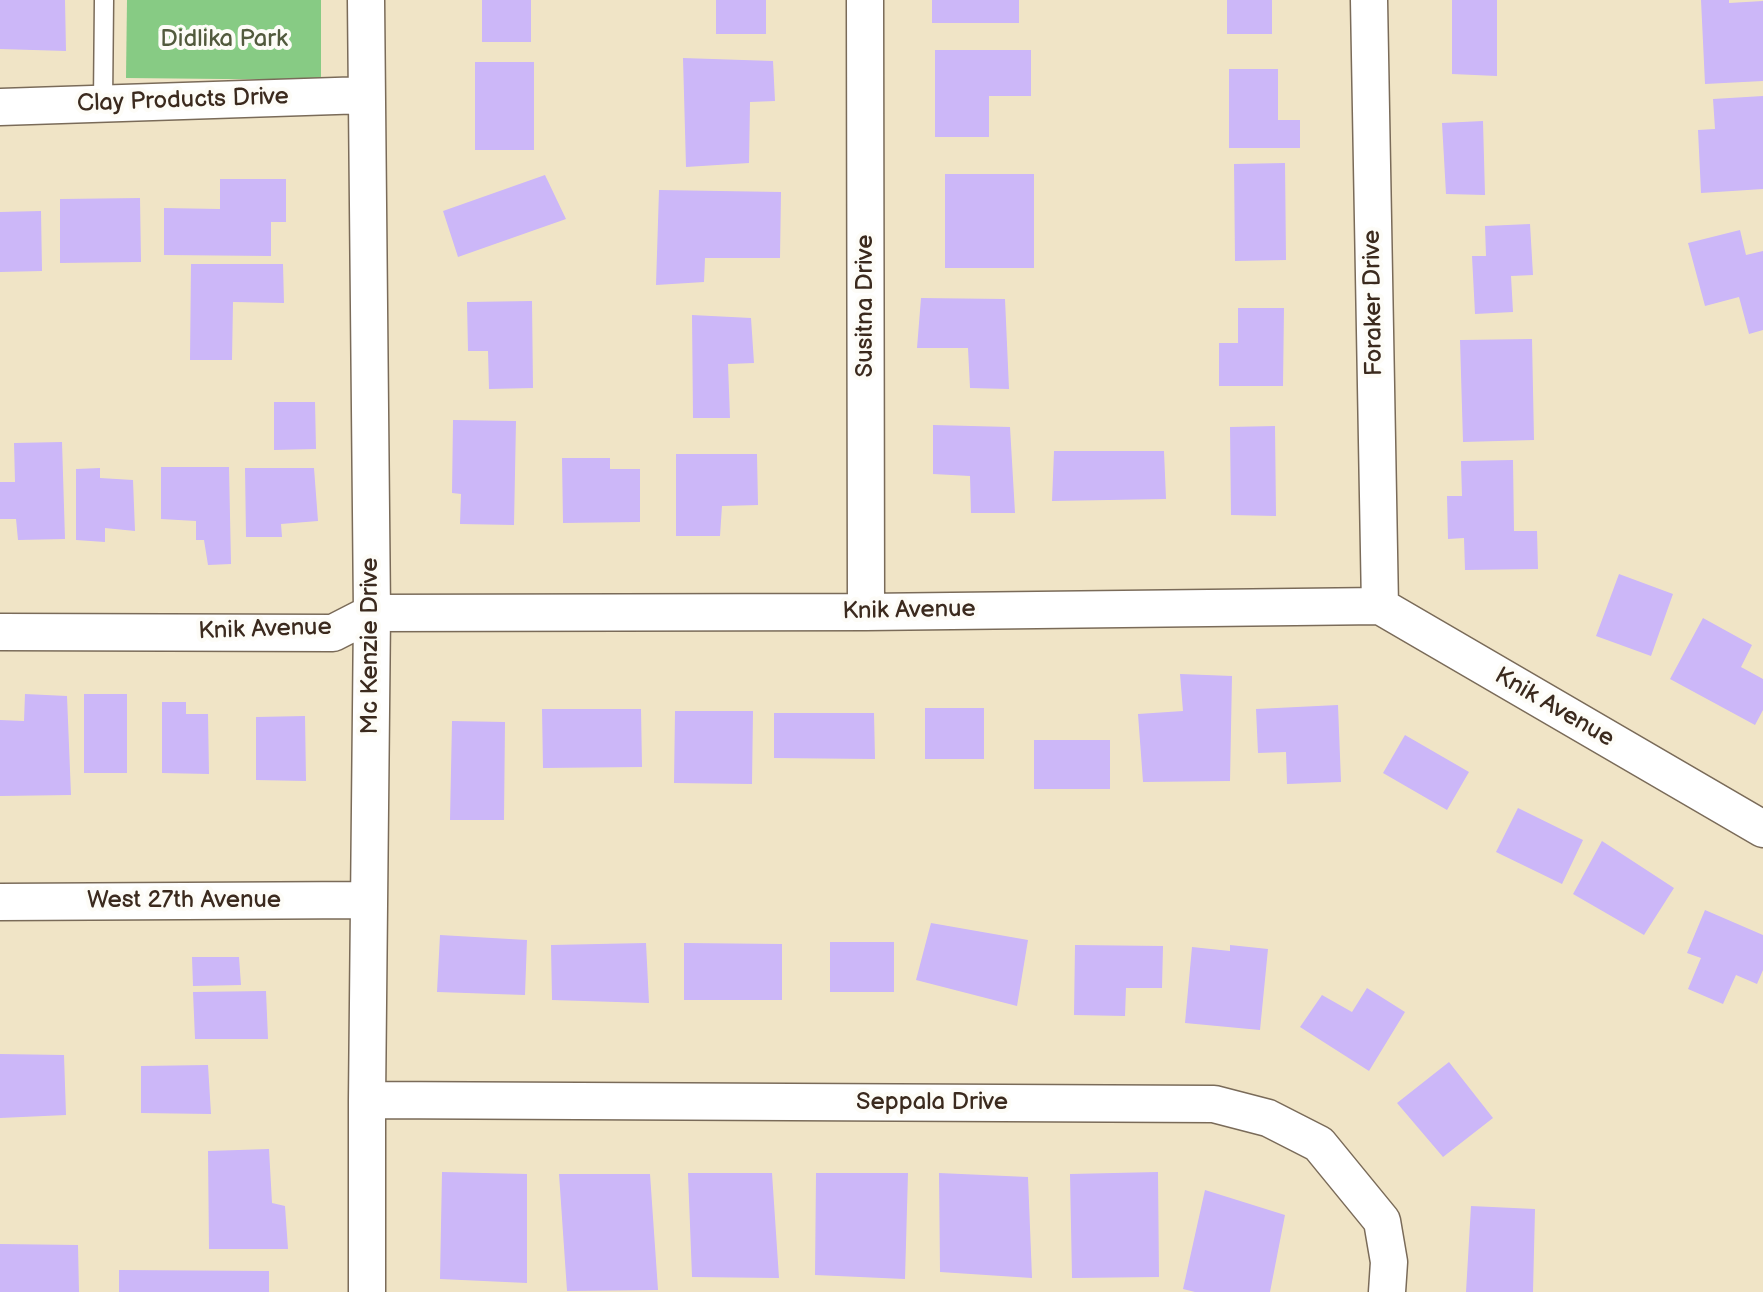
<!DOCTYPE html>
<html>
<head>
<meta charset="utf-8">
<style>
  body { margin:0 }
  canvas { display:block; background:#f0e4c6 }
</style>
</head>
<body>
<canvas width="1763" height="1292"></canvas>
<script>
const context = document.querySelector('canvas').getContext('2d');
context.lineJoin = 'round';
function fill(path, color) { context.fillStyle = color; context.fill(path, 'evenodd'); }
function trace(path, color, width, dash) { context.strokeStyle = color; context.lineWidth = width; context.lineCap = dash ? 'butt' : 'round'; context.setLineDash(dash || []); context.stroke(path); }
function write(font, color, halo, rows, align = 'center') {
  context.font = font + ' "Balsamiq Sans",sans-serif'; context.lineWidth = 8; context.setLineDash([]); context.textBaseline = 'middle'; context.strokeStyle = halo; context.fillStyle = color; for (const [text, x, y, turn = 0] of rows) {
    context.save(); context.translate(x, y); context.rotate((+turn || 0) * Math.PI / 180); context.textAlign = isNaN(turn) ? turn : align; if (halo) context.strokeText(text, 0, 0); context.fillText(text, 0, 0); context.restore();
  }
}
fill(new Path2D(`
  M127,0H321V80L126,78Z`), '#87cb84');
fill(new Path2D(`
  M0,0H65L66,51L0,49Z
  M482,0H531V42H482Z
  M716,0H766V34H716Z
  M932,0H1019V23H932Z
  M1227,0H1272V34H1227Z
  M1452,0H1497V76L1452,74Z
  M1701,0H1729V3L1763,1V81L1705,84Z
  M935,50H1031V96H989V137H935Z
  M683,58L773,61L775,101L750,102L749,163L686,167Z
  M475,62H534V150H475Z
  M1229,69H1278V120H1300V148H1229Z
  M1763,96V189L1701,193L1698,130L1715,129L1713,99Z
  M1483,121L1485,195L1446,194L1442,123Z
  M1285,163L1286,260L1235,261L1234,164Z
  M945,174H1034V268H945Z
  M545,175L566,219L458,257L443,211Z
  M220,179H286V222H271V256L164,255V208L220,209Z
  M659,190L781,192L780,258H705L704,282L656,285Z
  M140,198L141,262L60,263V199Z
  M41,211L42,271L0,272V212Z
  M1530,224L1533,275L1511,276L1513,312L1475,314L1472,256H1486L1485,226Z
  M1740,230L1746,255L1763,251V330L1749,334L1739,297L1705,306L1688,243Z
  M191,264H283L284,303L233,302L232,360H190Z
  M921,298L1005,299L1009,389L970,388L968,348H917Z
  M532,301L533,388L489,389L488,351H468L467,302Z
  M1238,308H1284L1283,386H1219V343H1238Z
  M692,315L751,318L754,363L728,364L730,418H693Z
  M1532,339L1534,440L1463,442L1460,340Z
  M274,402H315L316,449L274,450Z
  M453,420L516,421L514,525L460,524L461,494L452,493Z
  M933,425L1010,427L1015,513H971L970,476L933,474Z
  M1275,426L1276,516L1231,515L1230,427Z
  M62,442L65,539L18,540L16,519H0V482H15L14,443Z
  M1054,451H1164L1166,499L1052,501Z
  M676,454H757L758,505L722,506L720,536H676Z
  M562,458H610V469H640V522L563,523Z
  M1513,460L1514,531H1537L1538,569L1465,570L1464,538L1448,539L1447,496H1462L1461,461Z
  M161,467H229L231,564L208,565L204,540H196V521L161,519Z
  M100,468V478L133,480L135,531L105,528V542L76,540V469Z
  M245,468H314L318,521L281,524L282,537H246Z
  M1619,574L1673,594L1651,656L1596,636Z
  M1703,618L1752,645L1741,667L1763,679V710L1755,725L1670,679Z
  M1180,674L1232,676L1230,781L1143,782L1138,714L1183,711Z
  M25,694L67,696L71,795L0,796V720L24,721Z
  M84,694H127V773H84Z
  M162,702H186V714H208L209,774L162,773Z
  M1338,705L1341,782L1287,784L1286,752L1258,753L1256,709Z
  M925,708H984V759H925Z
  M542,709H641L642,767L543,768Z
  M675,711H753L752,784L674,783Z
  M774,713H874L875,759L774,758Z
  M305,716L306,781L256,780V717Z
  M452,721L505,722L504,820H450Z
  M1405,735L1469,772L1447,810L1383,773Z
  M1034,740H1110V789H1034Z
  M1518,808L1583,840L1562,884L1496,852Z
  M1602,841L1674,888L1644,935L1573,894Z
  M1705,910L1763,935V970L1757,984L1736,975L1723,1004L1688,989L1701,958L1687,953Z
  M931,923L1028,940L1017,1006L916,980Z
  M440,935L527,940L525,995L437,992Z
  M830,942H894V992H830Z
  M646,943L649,1003L552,1000L551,945Z
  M684,943L782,944V1000H684Z
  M1075,945L1163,946L1162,988H1126L1125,1016L1074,1015Z
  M1230,945L1268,949L1260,1030L1185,1023L1192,947L1230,951Z
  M192,957H239L241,985L193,986Z
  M1367,988L1405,1012L1369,1071L1300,1027L1322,995L1352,1012Z
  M266,991L268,1039H195L193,992Z
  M0,1054L64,1055L66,1115L0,1118Z
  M1449,1062L1493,1118L1443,1157L1397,1103Z
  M208,1065L211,1114L141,1113V1066Z
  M269,1149L272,1203L285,1206L288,1249H209L208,1151Z
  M442,1172L527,1174V1283L440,1279Z
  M1158,1172L1159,1277L1072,1278L1070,1174Z
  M688,1173H772L779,1278L692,1277Z
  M816,1173H908L905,1279L815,1275Z
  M939,1173L1028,1177L1032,1278L940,1272Z
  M559,1174H650L658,1290L567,1291Z
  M1205,1190L1285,1215L1270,1292H1195L1183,1289Z
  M1471,1206L1535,1209L1533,1292H1466Z
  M0,1244L78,1245L79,1292H0Z
  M119,1270L269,1271V1292H119Z`), '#ccb7f8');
const lane = new Path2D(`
  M103,103L104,0`);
const street = new Path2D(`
  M366,0L372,613L367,1100V1292
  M865,0L866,612
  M1369,0L1380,606
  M0,107L366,95
  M0,632L333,633L372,613L866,612L1380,606L1763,829
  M0,902L369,900
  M367,1100L1214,1104L1268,1118L1319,1144L1382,1221L1389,1262L1387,1292`);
trace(lane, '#7a6b59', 21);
trace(street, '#7a6b59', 39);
trace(lane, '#fff', 18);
trace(street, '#fff', 36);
write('24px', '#525a3d', '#fdfcf7', [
  ["Didlika Park",224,40]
]);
write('24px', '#3b2a1e', '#fdfcf7', [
  ["Clay Products Drive",183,101,-2],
  ["Foraker Drive",1374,303,-91],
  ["Susitna Drive",866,306,-90],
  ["Knik Avenue",909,611,-1],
  ["Knik Avenue",265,630,-2],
  ["Mc Kenzie Drive",371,646,-90],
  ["Knik Avenue",1554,708,30],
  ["West 27th Avenue",184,901],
  ["Seppala Drive",932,1103]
]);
</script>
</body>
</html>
